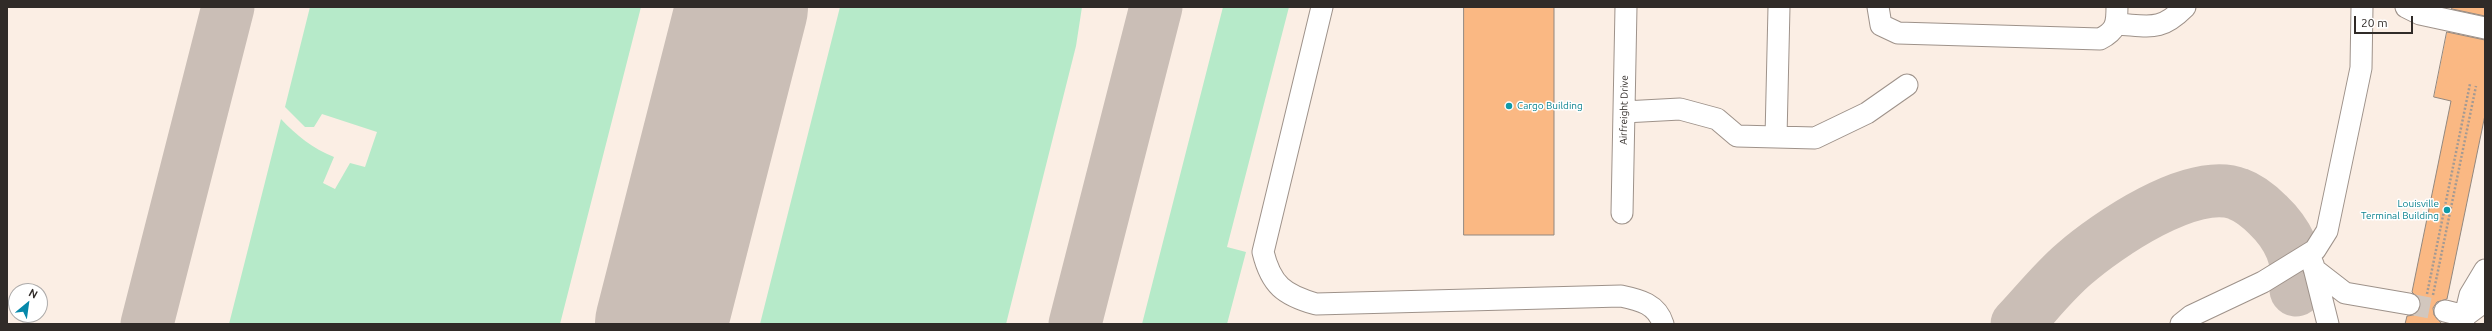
<!DOCTYPE html>
<html>
<head>
<meta charset="utf-8">
<style>
  body { margin:0 }
  #map { position:relative; width:2492px; height:331px; overflow:hidden; background:#fbeee4; font-family:Ubuntu,sans-serif }
  canvas { display:block }
  .frame { position:absolute; inset:0; border:8px solid #302b28; pointer-events:none }
  .north { position:absolute; left:8px; top:283px; width:40px; height:40px; box-sizing:border-box; background:#fff; border:1px solid #acaaa9; border-radius:50%; rotate:29deg; font-size:11px; font-weight:700; line-height:16px; text-align:center; color:#302b28 }
  .north::after { content:''; display:block; margin:auto; width:14px; height:18px; background:#0588aa; clip-path:polygon(50% 0,100% 100%,50% 72%,0 100%) }
  .scale { position:absolute; left:2354px; top:16px; width:59px; height:18px; box-sizing:border-box; border:2px solid #302b28; border-top:0; padding-left:5px; font-size:12px; line-height:14px; white-space:nowrap; color:#302b28; -webkit-text-stroke:3px #fff; paint-order:stroke }
</style>
</head>
<body>
<div id="map">
<canvas width="2492" height="331"></canvas>
<div class="frame"></div>
<div class="north">N</div>
<div class="scale">20 m</div>
</div>
<script>
const context = document.querySelector('canvas').getContext('2d');
context.lineJoin = 'round';
function fill(path, color) { context.fillStyle = color; context.fill(path, 'evenodd'); }
function trace(path, color, width, dash) { context.strokeStyle = color; context.lineWidth = width; context.lineCap = dash ? 'butt' : 'round'; context.setLineDash(dash || []); context.stroke(path); }
function write(font, color, halo, rows, align = 'center') {
  context.font = font + ' Ubuntu,sans-serif'; context.lineWidth = 3; context.setLineDash([]); context.textBaseline = 'middle'; context.strokeStyle = halo; context.fillStyle = color; for (const [text, x, y, turn = 0] of rows) {
    context.save(); context.translate(x, y); context.rotate((+turn || 0) * Math.PI / 180); context.textAlign = isNaN(turn) ? turn : align; if (halo) context.strokeText(text, 0, 0); context.fillText(text, 0, 0); context.restore();
  }
}
fill(new Path2D(`
  M310,7H641L560,324H229L281,119C297,136 312,148 334,157L323,183L335,189L350,163L365,167L377,132L322,114L314,127H305L285,107Z
  M840,7H1082L1076,46L1006,324H760Z
  M1223,7H1289L1227,247L1246,252L1227,324H1142Z`), '#b6eac9');
trace(new Path2D(`
  M147,324L228,7
  M1075,324L1156,7
  M2017,324C2036,304 2053,282 2074,264C2106,236 2193,176 2238,194C2249,198 2260,207 2268,215C2290,236 2300,260 2296,290`), '#cabeb6', 53);
trace(new Path2D(`
  M661,324L742,7`), '#cabeb6', 132);
const building = new Path2D(`
  M1464,7H1554V235H1464Z
  M2452,7H2485V16L2452,9Z
  M2447,32L2485,40V115L2447,299L2437,302L2433,308L2434,315L2442,324H2405L2407,316L2414,315L2421,306L2420,300L2412,292L2451,101L2434,97Z`);
fill(building, '#fab883');
trace(building, '#92877e', 1);
trace(new Path2D(`
  M2409,304L2445,311`), '#d2c7be', 21, [21, 10]);
const minor = new Path2D(`
  M1322,7L1263,252C1271,285 1284,295 1316,304L1621,296C1640,300 1657,304 1663,324
  M1878,7L1881,25L1898,33L2100,39C2116,31 2117,24 2117,7
  M2406,7L2420,14L2485,28
  M2117,24C2150,26 2160,32 2185,7
  M1624,112L1680,109L1717,119L1737,136L1815,138L1867,113L1907,85
  M1776,137L1779,7
  M1622,213L1626,7
  M2313,264L2328,324
  M2314,269L2345,293L2409,304
  M2445,311L2465,316L2485,301
  M2181,324L2191,316L2263,282L2315,250L2327,231L2361,68L2362,7
  M2463,324L2470,295L2485,270`);
trace(minor, '#9e928a', 23);
trace(new Path2D(`
  M2427,294L2470,84
  M2433,295L2476,86`), '#a49a93', 2.5, [2, 2]);
trace(minor, '#fff', 21);
for (const [x, y, r, color] of [
  [1509,106,4,"#0f9aa8"],
  [2447,210,4,"#0f9aa8"]
]) { const dot = new Path2D(); dot.arc(x, y, r, 0, 2 * Math.PI); context.fillStyle = color; context.fill(dot); trace(dot, '#fff', 1.5); }
write('10px', '#0d838f', '#fff', [
  ["Cargo Building",1517,106],
  ["Louisville",2439,204,"right"],
  ["Terminal Building",2439,216,"right"]
], 'left');
write('10px', '#302b28', '#fff', [
  ["Airfreight Drive",1624,110,-89]
]);
</script>
</body>
</html>
